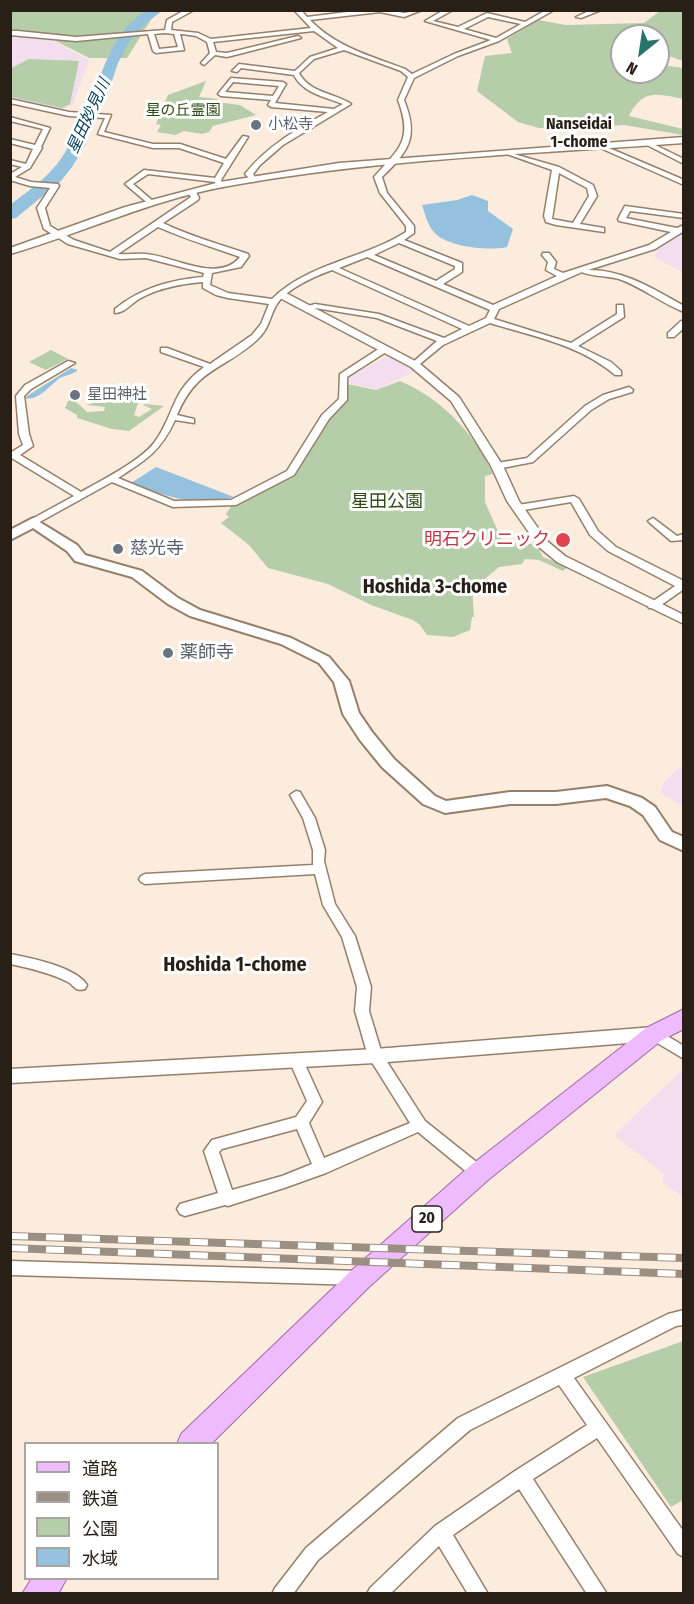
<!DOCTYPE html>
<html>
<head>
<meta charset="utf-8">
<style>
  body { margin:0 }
  #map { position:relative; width:694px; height:1604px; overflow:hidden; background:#fcecde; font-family:"Fira Sans Condensed","Noto Sans JP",sans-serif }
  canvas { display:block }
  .frame { position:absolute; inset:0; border:12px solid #281f16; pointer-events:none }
  .legend { position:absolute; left:24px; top:1442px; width:195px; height:138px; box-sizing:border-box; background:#fff; border:2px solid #a9a5a2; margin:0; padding:8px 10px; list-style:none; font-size:18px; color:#281f16 }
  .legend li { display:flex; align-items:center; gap:12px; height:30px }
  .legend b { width:30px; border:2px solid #a9a5a2 }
  .north { position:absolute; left:610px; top:24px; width:60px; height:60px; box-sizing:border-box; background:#fff; border:2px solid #a9a5a2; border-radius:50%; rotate:210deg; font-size:16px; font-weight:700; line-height:24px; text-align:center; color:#281f16 }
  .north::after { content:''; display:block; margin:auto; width:21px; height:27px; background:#29736f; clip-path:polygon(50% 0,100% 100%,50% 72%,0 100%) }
</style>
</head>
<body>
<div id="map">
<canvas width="694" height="1604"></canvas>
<div class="frame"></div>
<ul class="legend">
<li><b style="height:8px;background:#eebcfe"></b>道路</li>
<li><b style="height:8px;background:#9b8e82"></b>鉄道</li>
<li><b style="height:16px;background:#b6cda9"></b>公園</li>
<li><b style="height:16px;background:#94c1dd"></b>水域</li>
</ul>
<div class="north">N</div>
</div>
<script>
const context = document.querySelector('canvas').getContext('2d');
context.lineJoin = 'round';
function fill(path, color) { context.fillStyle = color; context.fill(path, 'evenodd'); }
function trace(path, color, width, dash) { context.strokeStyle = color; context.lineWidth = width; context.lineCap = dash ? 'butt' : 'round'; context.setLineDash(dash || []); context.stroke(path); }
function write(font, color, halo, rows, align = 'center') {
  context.font = font + ' "Fira Sans Condensed","Noto Sans JP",sans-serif'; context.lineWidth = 6; context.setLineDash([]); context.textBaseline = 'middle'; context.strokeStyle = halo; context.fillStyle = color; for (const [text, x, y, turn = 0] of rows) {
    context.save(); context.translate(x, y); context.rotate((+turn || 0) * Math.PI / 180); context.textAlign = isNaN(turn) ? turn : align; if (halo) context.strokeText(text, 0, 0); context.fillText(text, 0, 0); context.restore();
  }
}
fill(new Path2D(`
  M10,35L52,40L89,60L73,105L63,109L11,99Z
  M683,231V272L654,257L659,247Z
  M386,357L395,359L417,370L377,389L347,383V378Z
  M683,766V806L660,793L664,783L675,771Z
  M683,1069V1197L662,1182L664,1174L614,1135Z`), '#f2deee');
fill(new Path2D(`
  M11,11H161L154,15L127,58H89L40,33L11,32Z
  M660,11H683V61L666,55H658V36H622V72H658V62L661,65L683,68V99C658,94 643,88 629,116L683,129V135L624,125L568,129L539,128L518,122L477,91L485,56L512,53L507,39L538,20L566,25L644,23Z
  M29,59L79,61L70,104L62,108L11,97V68Z
  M206,81L199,97L218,99L216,102L240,105L256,115L213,126L209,132L202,134L184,131L175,135L157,132L161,125L156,124L168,95Z
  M51,350L68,359L46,370L29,362Z
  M400,381C442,399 474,433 493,474L485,476V502L503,543L536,544L543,557L567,567L563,571L539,560L525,559L522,564L499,567L481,582L472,586L474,617H472L470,630L453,637L427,635L420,625L413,620L371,605L328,584L268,568L249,545L221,523L229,517L226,514L233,503L291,473L325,417L343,400V383L376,390Z
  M113,393L138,403L134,415L139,417L152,409L143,405L145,404L164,406L129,431L112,429L77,418V415L65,408L68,401L74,400L87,412L104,411L105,407L86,405L97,402Z
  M683,1341V1500L671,1507L583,1377Z`), '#b6cda9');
fill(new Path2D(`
  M472,195L488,201V211L513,229L507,247C489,251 451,247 437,235C428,228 425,214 422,205L457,200Z
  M71,368L78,370C72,375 66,375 60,378C50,385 38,402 24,398Z
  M156,467L234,497C200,510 163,495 131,483Z`), '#94c1dd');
fill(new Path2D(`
  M147,10H163L145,24L128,44L118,63L109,90L93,121L85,146L72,167L61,181L16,218L10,219V205C32,188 55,173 68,147C73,139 74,130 77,121C82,110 90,100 95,89C108,57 116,30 147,10Z`), '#94c1dd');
const minor = new Path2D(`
  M185,10H194L172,22L171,30L198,33L211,39L311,28L294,10H301L307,17L363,10H389L404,13L422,10L404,17L380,12L310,20C336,47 371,56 405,69L412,74L454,54L491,40L425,21L444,10H453L433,21L458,27L487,13L525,22L546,10H554L499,41L458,56L414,78L404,100C419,137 409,151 382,177L387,193L414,226V233L404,240L462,263V272L443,284L493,305L557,276L546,270L548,262L542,255L543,253H549L556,262L554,269L563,273L649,245L671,232L619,221L618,219L625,206L684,214V218L630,211L626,218L677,228L684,225V231L655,249L588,270C625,270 653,289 684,306V312C661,303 642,287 619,279C609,276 588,276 582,272L499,309L494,319L571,343L617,314V305H623L624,317L578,346L611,362L621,371V375H615C581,345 532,336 490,323L443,345L415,368L411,365L412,363L437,341L377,318L315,308L306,310L302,308L315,304L379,314L444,338L462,329L332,270C315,276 286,289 277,304C269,317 270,328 257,340C224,370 197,367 177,415L194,419V423L175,420C161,451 146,460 118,478L174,501L231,500L287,471L322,415L339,399L340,374L380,348H386V352L347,377V400L329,419L294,475L236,505L173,507L112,482L36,524H30V520L74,496L10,457V453L23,445L19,434L16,396L25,385L68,361L75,363L31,389L24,396L29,434L33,446L20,455L81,492C102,480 140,461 154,443C175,415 170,392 204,367L161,352V348H167L210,364L252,335L261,324L269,304L228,298L216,295L203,288V282C180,284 158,288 139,299C131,304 124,313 115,313V309C141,288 170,280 203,277L204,273L146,258L120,259L68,244L44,229L37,208L50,188L30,186L10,180V174L22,167L10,164V160L26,164L33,149L10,143V139L35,145L43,129L10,121V117L50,128L41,147L42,148L30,168L15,177L31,182L58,184L59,186L45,208L50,226L74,240L110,252L191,197L188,192L195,190L199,198L198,200L163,223C190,236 219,244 248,254L249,256L241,267L212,273L210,285L228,293L272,299C308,263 364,259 406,232V226L380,193L374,177C400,148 413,140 398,100L408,77L401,71L344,50L314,59L299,73C309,93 335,93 351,104L283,145L260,165L253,174L257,180L253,182L245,174C267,146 297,129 328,112L271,107L268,105L271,100L221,96L218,94L231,78L283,82L286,84L275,103L334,109L343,104C325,97 303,93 294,75L241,68L237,72L232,71L239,64L295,71L310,57L338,48L314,31L213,42L216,52L227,53L298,36L301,38L227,57L215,55L204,65L201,63L210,53L207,42L196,36L182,34H180L184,50L156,53L153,51L148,34L76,41L10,35V31H18L76,37L165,30L167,20ZM488,17L521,24L496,38L464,29ZM165,33L174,34L178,47L159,49L154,34ZM233,82L279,86L273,96L225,92ZM158,227C185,239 212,247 240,257C219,284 173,256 146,254C137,253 127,255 118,254ZM399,243L455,266V269L436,281L374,255ZM367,257L490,310L486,318L469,326L339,268Z
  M591,10H601L581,18L576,17Z
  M10,99L69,112L111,115L104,132L153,144H180L226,159L243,136L248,137L221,180L223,187H217L215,182L148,174L133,184L153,201L154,203L150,205L125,184L144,170L215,178L224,163L179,148H153L98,134L105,118L69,116L10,103Z
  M647,141L684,159V164L645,144L644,143Z
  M598,145H602L684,180V185L598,147Z
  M507,152L559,167L593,185L597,196L580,224L604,228V232L556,225L546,222L544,216L552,170L507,154ZM559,173L587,188L589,196L573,223L552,219Z
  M681,321H684V328L674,337H668V333Z
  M629,387L633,390L632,392L609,399L591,410L533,462L497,469L492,466L497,463L527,458L585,406L603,395Z
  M574,496L579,499L598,531L616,547L684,581V589L657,608H649L648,606L649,604L675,586L608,551L590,535L571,502L518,511L513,508L518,505Z
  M653,518L677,536L684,534V540L671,541L650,523L648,521Z
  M296,791L300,792L315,818L325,850L324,861L335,904L355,936L371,987L369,1011L382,1054L425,1121L484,1168L486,1173L484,1178L479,1179L474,1178L418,1132L326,1173L284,1188L228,1206L225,1205L185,1216L180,1214L177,1209L180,1204L218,1193L204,1151L212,1140L296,1117L307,1101L289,1060L291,1056L296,1054L301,1056L322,1102L309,1123L324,1158L410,1123L368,1056L355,1011L357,987L342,937L323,905L315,874L145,884L141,882L139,879L141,876L145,874L313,865V850L303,818L290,795ZM297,1129L312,1164L282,1176L232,1190L219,1152L222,1149Z
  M10,954C31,958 76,967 87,985L85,989C75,992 75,986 68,982C51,973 29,968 10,964Z
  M654,1028L684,1046V1059L649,1038L647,1034L649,1030Z
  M10,1261L360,1271L366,1273L368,1278L366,1283L360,1285L10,1275Z
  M684,1310V1325L676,1326L574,1378L684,1532V1557L678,1554L597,1438L533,1479L607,1594H587L519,1489L453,1535L488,1594H468L439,1546L390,1594H367L370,1588L435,1526L515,1471L587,1425L559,1385L470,1430L318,1560L293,1594H272L275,1588L306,1548L458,1418L668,1314Z`);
const tertiary = new Path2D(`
  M684,137V143C530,154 374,159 223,187C149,201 82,233 10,254V248L125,207L220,182L339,163Z
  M278,293H286L419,363L459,397L503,466L519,501L547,541L565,556L684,615V624L557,562L539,547L507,501L491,466L451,401L411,367L278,297Z
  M654,1027L660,1029L663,1034L660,1039L654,1041L375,1063L10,1083V1069L375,1049Z`);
const secondary = new Path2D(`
  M33,518L77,545L85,555L142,571L178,598L200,610L291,638L329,657L349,681L359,713L372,732L394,759L435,796L446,801L510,792H556L607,786L642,798L655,807L672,832L684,837V851L660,840L643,815L630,806L606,798L556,804H510L445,813L423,804L382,767L360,740L343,714L334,682L319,663L281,644L190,616L168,604L132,577L75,561L67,551L33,528L10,540V530Z`);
const primary = new Path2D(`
  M684,1009V1029L662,1040L488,1180L370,1286L211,1444H177L181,1434L352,1270L470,1166L646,1028Z
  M32,1578H67L58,1594H22Z`);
trace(minor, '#967f68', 3);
trace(tertiary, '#967f68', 3);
trace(secondary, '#967f68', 4);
trace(primary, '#a268ad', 2);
fill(minor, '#fff');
fill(tertiary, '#fff');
fill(secondary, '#fff');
fill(primary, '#eebcfe');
const rail = new Path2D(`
  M10,1236L684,1258
  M10,1248L684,1274`);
trace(rail, '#9b8e82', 8);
trace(rail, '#fff', 6, [18]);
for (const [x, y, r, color] of [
  [256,125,6,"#6b7280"],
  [75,395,6,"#6b7280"],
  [563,540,8,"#e0444e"],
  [118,549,6,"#6b7280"],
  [168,653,6,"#6b7280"]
]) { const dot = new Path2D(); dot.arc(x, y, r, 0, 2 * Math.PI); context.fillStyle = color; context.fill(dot); trace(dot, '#fff', 2); }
write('15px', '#2d4d14', '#fff', [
  ["星の丘霊園",183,111]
]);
write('15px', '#5b616d', '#fff', [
  ["小松寺",268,125],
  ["星田神社",87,395]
], 'left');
write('italic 16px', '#003d58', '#fff', [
  ["星田妙見川",89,116,-65]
]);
write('bold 16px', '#281f16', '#fff', [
  ["Nanseidai",579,125],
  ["1-chome",579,143]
]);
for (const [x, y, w] of [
  [427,1219,30]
]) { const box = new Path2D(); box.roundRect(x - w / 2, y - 13, w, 26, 4.5); context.fillStyle = '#fff'; context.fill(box); trace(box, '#281f16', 1.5); }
write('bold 16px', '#281f16', null, [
  ["20",427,1219]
]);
write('18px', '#2d4d14', '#fff', [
  ["星田公園",387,502]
]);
write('18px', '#be3a42', '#fff', [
  ["明石クリニック",550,540]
], 'right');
write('18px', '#5b616d', '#fff', [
  ["慈光寺",130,549],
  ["薬師寺",180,653]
], 'left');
write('bold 20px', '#281f16', '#fff', [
  ["Hoshida 3-chome",435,587],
  ["Hoshida 1-chome",235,965]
]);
</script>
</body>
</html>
